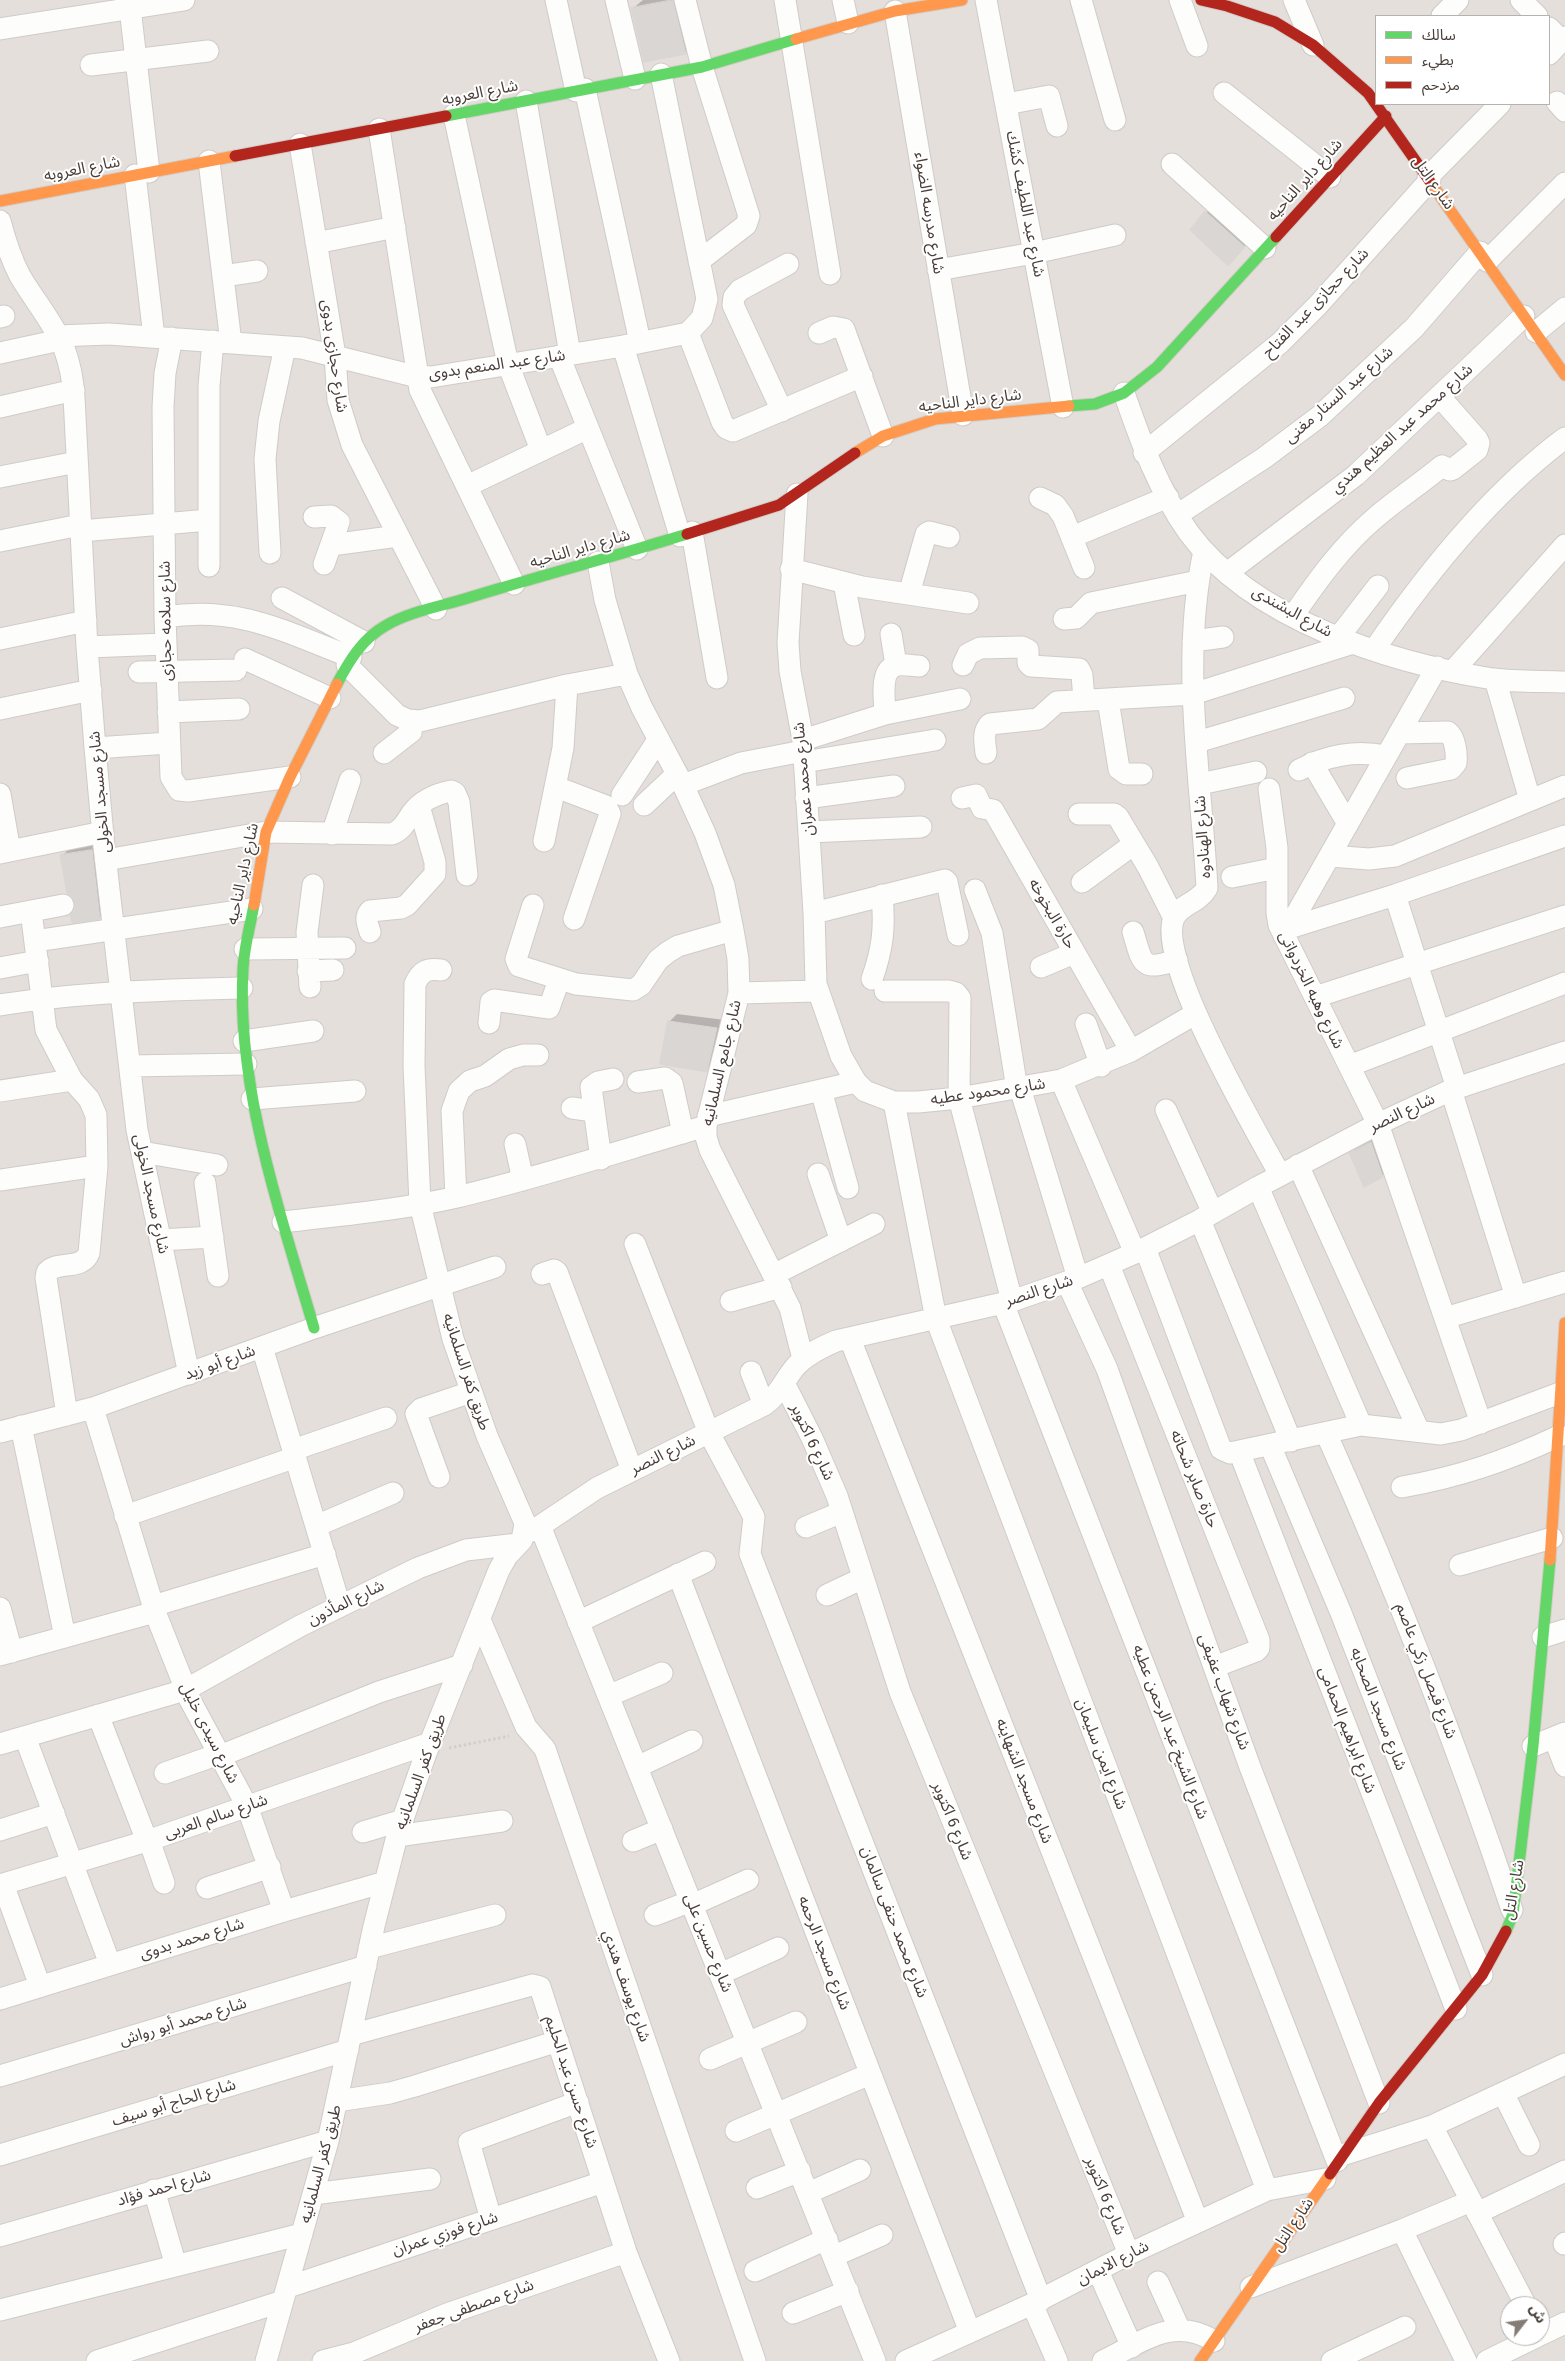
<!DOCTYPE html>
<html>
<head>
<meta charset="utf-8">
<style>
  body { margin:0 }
  #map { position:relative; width:1565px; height:2361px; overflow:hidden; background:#f2efed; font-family:"Fira Sans","Noto Sans Arabic",sans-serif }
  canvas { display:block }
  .legend { position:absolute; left:1375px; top:15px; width:175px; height:90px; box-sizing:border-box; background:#fff; border:1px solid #b6b2af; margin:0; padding:6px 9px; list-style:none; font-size:15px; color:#493e38 }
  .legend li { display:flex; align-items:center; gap:10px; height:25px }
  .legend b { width:25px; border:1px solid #b6b2af }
  .north { position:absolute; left:1500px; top:2296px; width:50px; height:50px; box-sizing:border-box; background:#fff; border:1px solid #b6b2af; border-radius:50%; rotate:60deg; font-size:14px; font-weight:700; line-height:20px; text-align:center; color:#493e38 }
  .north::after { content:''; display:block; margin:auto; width:18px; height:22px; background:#847c77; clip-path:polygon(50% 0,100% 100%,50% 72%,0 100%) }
</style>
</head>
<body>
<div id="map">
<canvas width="1565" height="2361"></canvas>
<ul class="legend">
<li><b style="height:6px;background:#63d668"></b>سالك</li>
<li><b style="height:6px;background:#ff974d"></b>بطيء</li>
<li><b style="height:6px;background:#b3261e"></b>مزدحم</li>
</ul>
<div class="north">ش</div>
</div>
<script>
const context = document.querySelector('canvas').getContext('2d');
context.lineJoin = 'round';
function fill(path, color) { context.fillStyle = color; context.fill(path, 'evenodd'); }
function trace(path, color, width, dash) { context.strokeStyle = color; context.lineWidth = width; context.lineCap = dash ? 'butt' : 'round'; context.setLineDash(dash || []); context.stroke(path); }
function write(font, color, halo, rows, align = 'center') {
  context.font = font + ' "Fira Sans","Noto Sans Arabic",sans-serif'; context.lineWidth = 4; context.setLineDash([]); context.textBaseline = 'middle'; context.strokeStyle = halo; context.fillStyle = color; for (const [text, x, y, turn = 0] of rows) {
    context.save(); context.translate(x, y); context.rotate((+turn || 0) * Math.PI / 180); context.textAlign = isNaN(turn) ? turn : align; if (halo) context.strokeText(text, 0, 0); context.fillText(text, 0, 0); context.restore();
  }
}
fill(new Path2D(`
  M0,0H1565V2361H0ZM1376,16H1549V104H1376ZM1510,2306H1540V2336H1510Z`), '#e5dfdb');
fill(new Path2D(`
  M643,0H683L693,45L685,53L632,9Z
  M1214,204L1252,238L1236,256L1192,230Z
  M100,843L107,910L99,918L76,910L77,903L62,856L70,848Z
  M677,1014L725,1020L714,1062L706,1070L669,1022Z
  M1376,1138L1388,1171L1382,1176L1351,1154L1356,1148Z`), '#0003');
const building = new Path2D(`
  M673,0L686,54L644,62L631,8Z
  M1205,211L1245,247L1228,266L1190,230Z
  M92,850L100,919L72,923L70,915L75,910V903L73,897L67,893L60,855Z
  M668,1021L717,1028L707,1072L660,1064Z
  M1371,1142L1383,1177L1364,1187L1349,1153Z`);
fill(building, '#dad6d4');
trace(building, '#dad6d3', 1);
const street = new Path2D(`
  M556,0L576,91
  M616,0L635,79
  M685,0L702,67L749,216L746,225L699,261
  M785,0L830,274
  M843,0L848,23
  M986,0L1063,407
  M1081,0L1115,120
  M1180,0L1197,46
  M1294,0L1313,45
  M1521,0L1537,16
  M130,8L149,172
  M895,11L963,415
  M1442,16L1458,0
  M1549,28L1562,41
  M0,29L184,0
  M1549,54L1565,37
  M91,65L208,51
  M585,89L640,342
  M1224,93L1330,177
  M526,101L570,354
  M1557,102L1565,111
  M1006,104L1049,96L1057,126
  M454,115L508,364L541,450
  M379,129L420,390L514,584
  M300,144L335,356L338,400L352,445L436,609
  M209,161L231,343
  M1172,164L1265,248
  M135,175L154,337
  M1428,177L1500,104
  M0,221C5,240 11,259 20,276C34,300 53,322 64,348C70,364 73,381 74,397L87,647L95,748L104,847L137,1130L189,1374
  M316,243L395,227
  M1487,261L1565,183
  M938,270L1034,253L1115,235
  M223,276L257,271
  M0,317L4,316
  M1536,332L1565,308
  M688,333L722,422L726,428L733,431L862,376
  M819,333L833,327L844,329L883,436
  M58,336L109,334L302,348L410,375L431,377L623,346L688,333L702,318L707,299L661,74
  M172,338L165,373L163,407L165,617L171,777L179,790L188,791L290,777
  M623,346L680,536
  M0,353L60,340
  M559,356L637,549
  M1124,393C1141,442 1159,491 1189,533C1253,620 1391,663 1493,679C1516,682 1541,681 1565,682
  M0,407L74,390
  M782,411L733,305L734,297L740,290L788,264
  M1144,453L1280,343L1318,305L1430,180
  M0,477L77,462
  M467,486L588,428
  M797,494L788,643L790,671L803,740L814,913L816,984L841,1056L856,1082L865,1091L894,1102H918L959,1098L1061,1080L1131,1051L1195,1014
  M1040,498L1055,505L1063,516L1084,568
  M1177,515L1264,458L1320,416L1414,328L1480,252
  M314,517L331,516L339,522L324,564
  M81,531L209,520
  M692,532L717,678
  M1072,537L1168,497
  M0,541L80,525
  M331,545L398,536
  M1204,551C1180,662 1201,776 1207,888C1198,904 1181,903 1174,918C1155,960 1257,1132 1280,1175
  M270,553L265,459L269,421L285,347
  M598,562L605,600L627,674L642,708L683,785L705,833L724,885L733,930L738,959L739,993L706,1126V1137L710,1150L790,1308L803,1359
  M209,566V386L213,341
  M791,569L862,587L968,603
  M1227,573L1356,475L1524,316
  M844,583L854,635
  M909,594L926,534L929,532L949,537
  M282,598L364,642
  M1293,616C1317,581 1342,546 1375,518C1396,500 1420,484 1442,466L1450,470L1453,469L1477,450L1479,443L1477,439L1440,397
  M165,617C238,605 285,632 351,657
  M1064,619L1076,618L1091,603L1198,581
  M891,634L896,665
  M1338,638L1378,586
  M0,639L86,621
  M1193,641L1223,637
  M87,647L166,644
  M1374,650C1426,574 1491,493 1565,438
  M245,659L330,698
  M347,665L397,715L408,720L420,721L567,685L627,674
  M963,665L968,654L980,648L1022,647L1028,650V663L1031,666L1079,669L1082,675L1084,700
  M1453,671L1565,545
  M139,672L236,670
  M1495,679L1530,800
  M1108,700L1119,769L1126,774H1142
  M0,709L91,690
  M168,712L239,709
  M885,714C885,701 879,671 895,666C901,663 912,666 919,666
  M1399,733L1448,732C1455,737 1457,754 1456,763L1451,769L1407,778
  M803,740L885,714L960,699
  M1197,742L1344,698
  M95,748L169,743
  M384,753L411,732L408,720
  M986,753C985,743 982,732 990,724L1038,719L1057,702L1193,694L1353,643
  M804,762L935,740
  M1312,763L1348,824
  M1299,770C1328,755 1355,750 1386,756
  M1200,784L1256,772
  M683,785L741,763L803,751
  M556,787L606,806L610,814L574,919
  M1269,789L1277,848V913L1279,925L1378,1124L1481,1423
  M0,794L10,851
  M622,795L658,740
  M806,798L894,786
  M962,798L976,795L982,808L993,810L1131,1051
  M644,805L677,774
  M1079,814H1114L1118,817L1148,867L1174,918
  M809,832L921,827
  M332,834L350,780
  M544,841L563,748L567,685
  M0,853L103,832
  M1330,856L1369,859L1395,856L1565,786
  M106,860L266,832L392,834C402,830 406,822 412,813C421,801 436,794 451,791L455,793L459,802L467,875
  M1232,877L1277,868
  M1082,882L1134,844
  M975,890L992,933L1017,1089
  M1395,895L1457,1088
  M533,905L516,959L519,966L576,984L633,990L641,985L658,960L668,952L678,946L733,930
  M31,911L46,1030L72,1080L89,1099L96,1115L97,1166L89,1253C82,1271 58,1260 47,1272L46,1278L67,1415
  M814,913L945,880L947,882L958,935
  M0,917L63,905
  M1289,928L1395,895L1565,836
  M370,932C368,925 364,918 370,911L401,908L407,905L435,874V862L419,806
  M1133,932C1143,965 1141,971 1177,960
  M1284,936L1437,667
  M35,941L252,909
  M245,949L345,948
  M1041,967L1074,953
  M0,968L38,961
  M308,971L333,970
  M872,979C883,948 885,927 882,895
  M310,987L307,932L313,885
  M885,991H949L956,993L960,998L959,1098L1012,1301
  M739,993L817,991
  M1315,997L1565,916
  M0,1005C80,992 161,990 242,988
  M489,1023L491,1002L494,1000L549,1008L559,980
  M1086,1024L1101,1066
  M244,1041L313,1031
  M130,1066L246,1064
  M1349,1066L1565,983
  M1061,1080L1135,1253
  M638,1082L665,1078L672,1083L683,1133
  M1020,1088L1078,1278
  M821,1090L848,1188
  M1451,1090L1516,1297
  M0,1091L72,1080
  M252,1099L355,1091
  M894,1102L936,1319L1267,2190
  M572,1108L594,1111
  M1166,1110L1213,1213
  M708,1116L856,1082
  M515,1144L523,1180
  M142,1152L217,1165
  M601,1159L591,1087L598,1082L613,1079
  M1298,1165L1419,1431
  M818,1174L841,1241
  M0,1180L97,1166
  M205,1183L218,1276
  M1258,1187L1361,1425
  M456,1197L452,1111L459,1091L470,1081L485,1076L509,1059L523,1055H538
  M1200,1220L1291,1441
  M283,1222C341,1215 400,1210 457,1197C541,1177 623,1150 706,1126
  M160,1240L213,1237
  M635,1244L709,1433L754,1517L750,1554L1041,2300
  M1145,1248L1221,1449L1230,1453L1361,1425L1441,1434L1461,1430L1565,1391
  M1109,1265L1259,1640V1648L1256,1651L1214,1667
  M542,1274L554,1270L557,1272L632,1470
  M775,1274L874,1224
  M1067,1282L1107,1369L1250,1767L1379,2103
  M731,1301L781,1287
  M1003,1303L1337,2161
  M1445,1318L1565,1282
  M850,1339L1198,2222
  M262,1347L340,1606
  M751,1372L764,1405
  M785,1385L812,1438L837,1496L900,1692L1129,2254
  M93,1408L155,1612L190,1700L247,1806L284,1911
  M21,1426L65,1637
  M0,1432L93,1408L314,1328L495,1267
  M1326,1433C1396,1589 1458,1748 1512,1910
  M1270,1445L1341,1613L1482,1975
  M293,1450L386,1418
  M1239,1451L1456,2009
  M439,1477L416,1414L421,1409L471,1392
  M1402,1487C1459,1477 1506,1461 1559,1436
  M125,1516L296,1457
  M316,1526L393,1493
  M540,1526L875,2361
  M806,1527L842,1512
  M525,1534L540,1526L597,1488L764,1405C780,1394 784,1380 796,1366C807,1354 822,1347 836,1341L1012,1301L1078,1278L1135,1253L1200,1220L1258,1187L1378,1124L1451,1090L1565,1052
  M1460,1565L1552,1538
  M678,1574L970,2332
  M827,1595L863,1578
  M153,1606L325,1554
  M0,1608L12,1652
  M480,1620L526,1727L545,1749L755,2361
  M578,1622L705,1562
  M1543,1637L1565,1630
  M0,1655L155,1612
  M608,1696L662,1673
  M98,1715L147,1841
  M25,1737L110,1964
  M1554,1738L1565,1766
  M0,1744L185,1690L300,1626L418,1568L466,1550L518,1544
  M1533,1746L1565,1733
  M220,1756L379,1692L462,1665
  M637,1767L692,1741
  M165,1773L219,1754
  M0,1830L54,1813
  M363,1832L403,1820
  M397,1836L502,1821
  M149,1840L164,1883
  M633,1841L662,1829
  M3,1884L40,1986
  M0,1885L147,1841L430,1743
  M207,1888L270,1867
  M692,1905L748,1880
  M655,1915L691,1901
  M369,1948L495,1915
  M720,1974L778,1948
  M0,1999L284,1911L385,1882
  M351,2035L532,1985L540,1987L626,2252L669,2361
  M710,2059L796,2022
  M0,2076L366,1966
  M1503,2093L1529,2145
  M337,2101L390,2093L415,2086L558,2041
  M1432,2126L1526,2306
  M736,2131L870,2074
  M0,2155L348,2050
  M1342,2155L1432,2126L1565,2064
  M757,2188L800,2171
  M154,2190L176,2266
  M808,2193L860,2170
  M313,2194L430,2179
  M1477,2213L1565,2171
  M491,2219L469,2142L578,2102
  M1402,2230L1466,2361
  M0,2236L328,2141
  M1564,2244L1565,2243
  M834,2256L882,2235
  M755,2271L827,2239
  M1098,2271L1132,2347
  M1158,2282L1179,2328
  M288,2287L603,2182
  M1251,2287L1402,2230L1471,2201
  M1032,2304L1057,2361
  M0,2310L302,2234
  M793,2313L848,2291
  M1540,2335L1565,2323
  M97,2361L283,2301
  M266,2361L328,2141L374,1926L397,1836L426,1753L499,1570L507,1556L522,1540L525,1523L487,1436L453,1339L420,1204L414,1066L415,984C421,971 427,968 441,970
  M323,2361L354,2353L447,2314L626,2252
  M906,2361L1032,2304L1129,2254L1267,2190L1325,2179
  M1103,2361C1141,2343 1173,2315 1214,2341
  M1332,2361L1405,2327
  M1487,2361L1538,2336`);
const fast = new Path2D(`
  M446,116L702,67L796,39
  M1069,406L1095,404L1124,393L1157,367L1276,237
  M337,684C349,661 362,639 385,626C410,611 443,606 471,597C543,575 616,556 687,534
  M254,905C250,926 244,948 243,969C236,1087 281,1215 314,1328
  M1506,1931L1513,1914L1533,1746L1550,1560`);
const slow = new Path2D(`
  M796,39L895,11L962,0
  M1429,180L1565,375
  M0,201L235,156
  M855,453L883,436L935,419L1069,406
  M254,905L266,832L290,777L337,684
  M1550,1560L1565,1323
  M1200,2361L1330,2174`);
const jam = new Path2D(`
  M1201,0L1227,6L1275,22L1313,45L1368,93L1429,180
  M235,156L446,116
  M1276,237L1386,116
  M687,534L779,505L855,453
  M1330,2174L1379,2103L1482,1975L1506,1931`);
trace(street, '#cfcbc9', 23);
trace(fast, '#d3ccc5', 13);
trace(slow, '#d3ccc5', 13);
trace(jam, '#d3ccc5', 13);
trace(new Path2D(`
  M449,1748L509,1736`), '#d2cecb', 3, [2.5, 2.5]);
trace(street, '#fdfdfc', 21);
trace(fast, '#63d668', 11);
trace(slow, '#ff974d', 11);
trace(jam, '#b3261e', 11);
write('16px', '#493e38', '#fff', [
  ["شارع العروبه",480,93,-11],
  ["شارع العروبه",82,169,-11],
  ["شارع داير الناحيه",1305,180,-48],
  ["شارع التل",1433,183,55],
  ["شارع عبد اللطيف كشك",1025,204,79],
  ["شارع مدرسه الضواء",929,213,81],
  ["شارع حجازى عبد الفتاح",1316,303,-46],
  ["شارع حجازى بدوى",334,356,82],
  ["شارع عبد المنعم بدوى",497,365,-8],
  ["شارع عبد الستار مغنى",1339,395,-41],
  ["شارع داير الناحيه",970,401,-7],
  ["شارع محمد عبد العظيم هندي",1402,429,-42],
  ["شارع داير الناحيه",580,549,-16],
  ["شارع البشندى",1292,612,29],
  ["شارع سلامه حجازى",166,621,-91],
  ["شارع محمد عمران",804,779,-95],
  ["شارع مسجد الخولى",100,792,-95],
  ["شارع الهنادوه",1203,837,-94],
  ["شارع داير الناحيه",243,874,-78],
  ["حارة البخوخه",1052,914,60],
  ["شارع وهبه الخردواتى",1311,990,64],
  ["شارع جامع السلمانيه",722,1063,-77],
  ["شارع محمود عطيه",988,1092,-8],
  ["شارع النصر",1402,1113,-25],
  ["شارع مسجد الخولى",151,1194,78],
  ["شارع النصر",1039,1291,-18],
  ["شارع أبو زيد",220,1363,-20],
  ["طريق كفر السلمانيه",466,1372,72],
  ["شارع 6 اكتوبر",812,1442,65],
  ["شارع النصر",663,1455,-26],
  ["حارة صابر شحاته",1194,1479,68],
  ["شارع المأذون",346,1603,-26],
  ["شارع فيصل زكي عاصم",1426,1671,69],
  ["شارع شهاب عفيفى",1224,1692,70],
  ["شارع مسجد الصحابه",1378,1709,69],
  ["شارع ابراهيم الحمامى",1347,1730,69],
  ["شارع الشيخ عبد الرحمن عطيه",1170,1732,69],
  ["شارع سيدى خليل",209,1733,63],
  ["شارع ايمن سليمان",1101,1754,69],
  ["طريق كفر السلمانيه",421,1772,-70],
  ["شارع مسجد الشهاينه",1024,1781,69],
  ["شارع سالم العربى",216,1817,-19],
  ["شارع 6 اكتوبر",952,1821,68],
  ["شارع التل",1514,1890,-80],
  ["شارع محمد حنفى سالمان",894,1922,69],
  ["شارع محمد بدوى",192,1939,-17],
  ["شارع حسين على",708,1943,68],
  ["شارع مسجد الرحمه",824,1953,69],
  ["شارع يوسف هندي",626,1986,71],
  ["شارع محمد أبو رواش",183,2022,-17],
  ["شارع حسن عبد الحليم",571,2082,72],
  ["شارع الحاج أبو سيف",174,2103,-17],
  ["طريق كفر السلمانيه",321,2164,-75],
  ["شارع احمد فؤاد",164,2188,-16],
  ["شارع 6 اكتوبر",1105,2196,68],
  ["شارع التل",1293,2225,-56],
  ["شارع فوزي عمران",445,2234,-18],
  ["شارع الايمان",1113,2263,-27],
  ["شارع مصطفى جعفر",474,2306,-20]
]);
</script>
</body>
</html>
